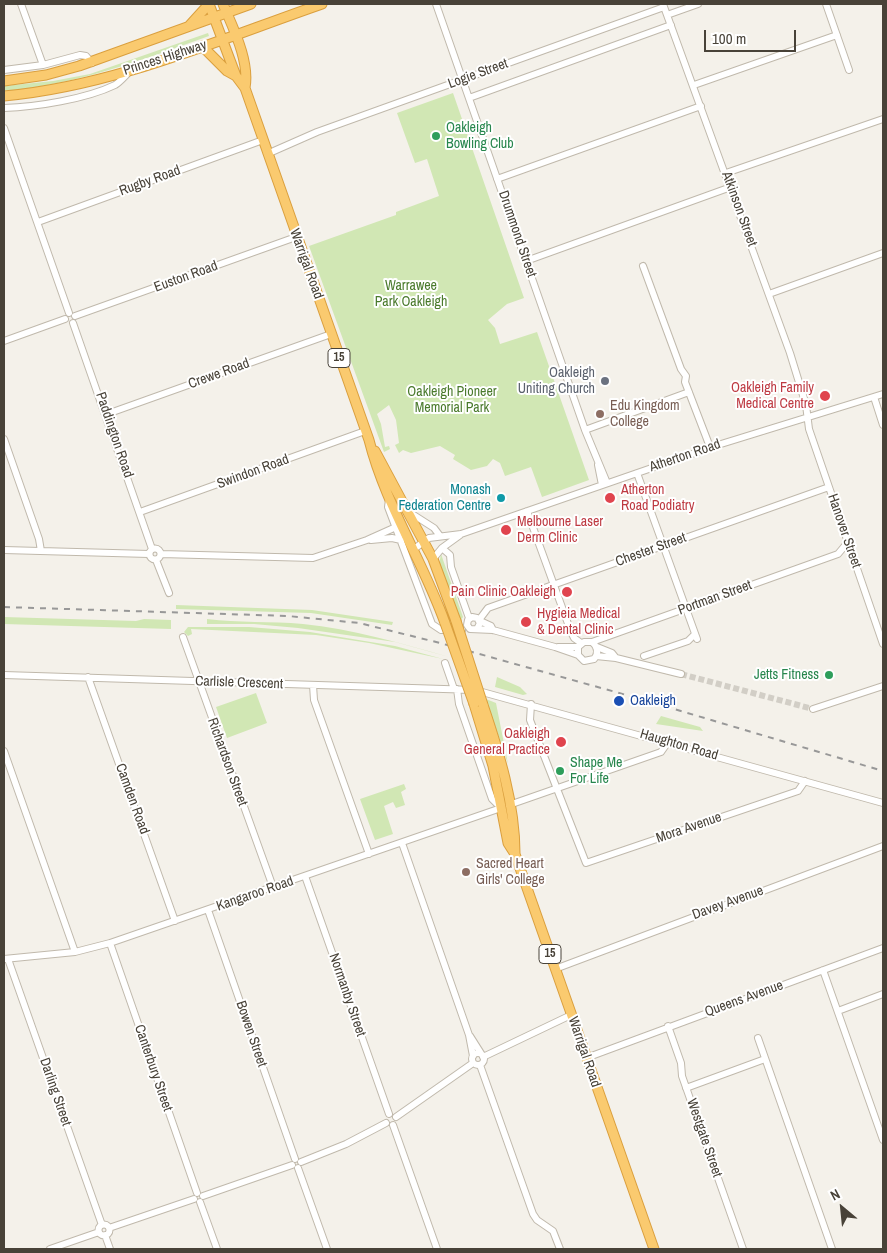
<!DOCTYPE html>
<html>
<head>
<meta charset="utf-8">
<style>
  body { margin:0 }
  #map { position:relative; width:887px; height:1253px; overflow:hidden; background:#f4f1ea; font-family:"Archivo Narrow",sans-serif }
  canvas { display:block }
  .frame { position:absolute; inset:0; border:5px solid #484238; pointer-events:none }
  .north { position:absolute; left:817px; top:1183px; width:50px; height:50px; -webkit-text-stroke:4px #fff; paint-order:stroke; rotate:332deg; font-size:14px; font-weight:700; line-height:20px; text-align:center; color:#484238 }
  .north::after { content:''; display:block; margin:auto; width:18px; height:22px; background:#484238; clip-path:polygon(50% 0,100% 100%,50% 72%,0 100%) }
  .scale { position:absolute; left:704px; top:30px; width:92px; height:22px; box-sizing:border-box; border:2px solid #484238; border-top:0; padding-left:6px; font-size:15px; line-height:18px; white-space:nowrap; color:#484238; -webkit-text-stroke:4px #fff; paint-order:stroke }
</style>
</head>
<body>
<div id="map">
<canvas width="887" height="1253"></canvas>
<div class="frame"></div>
<div class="north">N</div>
<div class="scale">100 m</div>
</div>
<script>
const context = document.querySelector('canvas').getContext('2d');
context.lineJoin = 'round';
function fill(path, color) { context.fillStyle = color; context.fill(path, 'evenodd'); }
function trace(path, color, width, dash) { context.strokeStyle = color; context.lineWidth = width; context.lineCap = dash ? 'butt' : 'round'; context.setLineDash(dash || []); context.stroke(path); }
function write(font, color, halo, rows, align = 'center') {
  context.font = font + ' "Archivo Narrow",sans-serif'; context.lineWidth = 4; context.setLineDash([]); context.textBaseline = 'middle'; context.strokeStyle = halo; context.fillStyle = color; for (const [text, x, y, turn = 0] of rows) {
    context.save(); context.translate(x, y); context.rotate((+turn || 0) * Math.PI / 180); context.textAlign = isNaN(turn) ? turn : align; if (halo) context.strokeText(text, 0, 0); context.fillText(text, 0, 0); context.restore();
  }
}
fill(new Path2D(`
  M208,33L209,36C142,60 75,85 4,91V86L53,81L90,74Z
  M453,93L524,298L507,304L488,320L495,328L500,344L537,332L589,480L542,497L531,467L505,476L500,463L493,459L487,466L471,470L453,459L455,455L440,446L411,453L403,450L399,453L395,445L399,443L396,420L389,405L377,414L381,424L385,447L389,446L390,449L384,452L309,246L396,215V212L439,196L427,159L415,163L397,113Z
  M441,554L463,617L460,622L439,565Z
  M176,605L312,610L393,622L392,625L311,613L176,609Z
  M4,617L136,621L144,619L171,620V629L4,624Z
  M207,619C238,623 271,621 303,624C352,629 401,643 449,657L395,642L298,628L254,624H207Z
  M188,627H249L310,632L395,646L443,659L369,643L316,635L191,629L192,634L188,636L184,632Z
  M497,677L520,687L527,694L523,695L495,687Z
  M256,693L267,723L227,738L216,707Z
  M486,699L496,703L508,764Z
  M661,716L700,727L703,731L656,724Z
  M404,784L406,789L401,792L405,805L396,808L393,802L384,806L393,834L375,840L360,799Z`), '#d1e7b4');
trace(new Path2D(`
  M681,674L813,709`), '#d2cec6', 6, [6, 3]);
const minor = new Path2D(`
  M21,4L43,65
  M436,4L585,430L607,483
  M663,4L790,353L806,405L809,429L883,644
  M826,4L849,70
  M667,15L698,4
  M4,70L43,65L80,55L86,56L92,63
  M694,85L837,35
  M469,98L671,25
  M4,108C36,107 86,99 115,85C120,82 125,76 129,72
  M4,128L69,313
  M267,154L317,132L664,7
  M726,173L883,119
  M497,179L701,106
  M38,222L263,140
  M526,261L731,187
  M643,266L681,369L686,376L685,382L710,447
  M769,294L883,253
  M75,316L296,237
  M73,323L152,549
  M4,341L65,319
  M874,397L883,425
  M107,414L331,334
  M585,430L689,392
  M4,439L39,539L41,551
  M598,465L602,485
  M637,473L697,639
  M389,499L388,507L432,624L441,630H462
  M527,511L571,632L574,638L581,643
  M140,512L365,431
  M409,512L434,528L440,536
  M371,540L392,538L401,540
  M442,548L450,555L451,567L469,618
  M149.5 554a5.5 5.5 0 1 1 11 0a5.5 5.5 0 1 1-11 0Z
  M414,549L429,538L461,534L721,444L883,394
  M4,550L149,554
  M161,554L313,558L367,540L396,527
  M433,559L442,548L460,535
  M156,560L169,593
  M479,620L488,608L829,487
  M480,621L491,626L493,630
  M478,627L480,623L477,618L472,617L468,620L467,625L470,629L493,630L555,647L578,655L584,661L594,659C599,653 598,647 592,642H584L578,647V655
  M183,637L273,887
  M592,642L838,554L848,542
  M558,647H578
  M597,647L612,653L616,658
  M596,656L616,658L681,674
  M644,656L688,641L695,634
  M445,663L454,689
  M4,675L475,690L883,803
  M88,677L175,921
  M313,685L314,700L369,854
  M531,704L530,720L586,863L798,791L805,781
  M813,709L883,686
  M4,751L75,952
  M509,805L661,752L668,742
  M402,843L469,1035L473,1056
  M305,876L389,1114
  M208,910L295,1159
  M110,943L197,1193
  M4,959L75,952L110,943L501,808L492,799L459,704L457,689
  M8,959L102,1225
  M555,969L883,846
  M823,970L883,1140
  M838,1011L883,994
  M668,1026L681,1063L682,1076L743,1249
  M470,1036L482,1055
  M758,1038L832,1249
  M472 1059a6 6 0 1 1 12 0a6 6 0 1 1-12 0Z
  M483,1057L571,1015
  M586,1058L883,948
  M480,1065L533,1214L537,1220L553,1231L560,1249
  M686,1088L765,1059
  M396,1117L473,1063
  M393,1125L437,1249
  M301,1162L346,1144L386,1123
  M298,1168L327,1249
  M203,1196L292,1165
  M200,1202L217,1249
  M98.5 1230a5.5 5.5 0 1 1 11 0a5.5 5.5 0 1 1-11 0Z
  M109,1228L194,1199
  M105,1235L110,1249
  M50,1249L99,1232`);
const highway = new Path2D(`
  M209,4L236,76L245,88L369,440C385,504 423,561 445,623
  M223,4C233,28 250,61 245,88
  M189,26L209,4
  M202,46L227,71L236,76
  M4,81L46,75L79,66L251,4
  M4,96C114,86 218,40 322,4
  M375,451L433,559L456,621
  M474,704L493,766L508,843L515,854L654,1249
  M483,705C499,752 515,804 515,853`);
trace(minor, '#c0b9ac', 8);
trace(highway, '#da9f3e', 11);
trace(minor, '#fff', 6);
trace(highway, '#faca6f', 9);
trace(new Path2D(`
  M4,607L288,616L359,623L440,643L637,698L883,771`), '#989898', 2, [6, 6]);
const highwayBridge = new Path2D(`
  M456,621L483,705
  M445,623L474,704`);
trace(highwayBridge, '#da9f3e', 11, []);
trace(highwayBridge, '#faca6f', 9);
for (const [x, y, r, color] of [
  [436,136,5,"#2e9e5b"],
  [605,381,5,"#6b7280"],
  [825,396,6,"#e0444e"],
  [600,414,5,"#8d6e63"],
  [501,498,5,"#0f9aa8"],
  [610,498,6,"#e0444e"],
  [506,530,6,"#e0444e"],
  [567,592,6,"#e0444e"],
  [526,622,6,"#e0444e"],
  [829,675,5,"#2e9e5b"],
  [619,701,6,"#1a4fb4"],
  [561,742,6,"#e0444e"],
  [560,771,5,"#2e9e5b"],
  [466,872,5,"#8d6e63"]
]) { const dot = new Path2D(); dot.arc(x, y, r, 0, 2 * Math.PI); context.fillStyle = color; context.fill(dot); trace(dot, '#fff', 2); }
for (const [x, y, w] of [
  [339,358,22],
  [550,954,22]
]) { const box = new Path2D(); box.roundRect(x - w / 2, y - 9.5, w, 19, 4); context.fillStyle = '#fff'; context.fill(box); trace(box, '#484238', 1); }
write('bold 12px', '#484238', null, [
  ["15",339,358],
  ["15",550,954]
]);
write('14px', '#484238', '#fff', [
  ["Princes Highway",165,58,-18],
  ["Logie Street",478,74,-20],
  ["Rugby Road",150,181,-20],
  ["Atkinson Street",739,209,70],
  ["Drummond Street",517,234,71],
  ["Warrigal Road",306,264,70],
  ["Euston Road",186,277,-20],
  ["Crewe Road",219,374,-20],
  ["Paddington Road",114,435,71],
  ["Atherton Road",685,456,-19],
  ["Swindon Road",253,472,-20],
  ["Hanover Street",844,531,71],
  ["Chester Street",651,550,-20],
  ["Portman Street",715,598,-20],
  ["Carlisle Crescent",239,683,2],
  ["Haughton Road",679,745,16],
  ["Richardson Street",227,762,70],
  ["Camden Road",132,799,70],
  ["Mora Avenue",689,828,-19],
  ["Kangaroo Road",255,894,-19],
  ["Davey Avenue",728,903,-20],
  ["Normanby Street",347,995,71],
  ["Queens Avenue",744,999,-20],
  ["Bowen Street",251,1034,71],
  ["Warrigal Road",584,1052,71],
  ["Canterbury Street",153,1068,71],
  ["Darling Street",55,1092,71],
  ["Westgate Street",704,1138,71]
]);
write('14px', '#27864d', '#fff', [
  ["Oakleigh",446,128],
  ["Bowling Club",446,144],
  ["Jetts Fitness",819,675,"right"],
  ["Shape Me",570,763],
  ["For Life",570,779]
], 'left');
write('14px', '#4a7a2c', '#fff', [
  ["Warrawee",411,286],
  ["Park Oakleigh",411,302],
  ["Oakleigh Pioneer",452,392],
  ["Memorial Park",452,408]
]);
write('14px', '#5b616d', '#fff', [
  ["Oakleigh",595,373],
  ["Uniting Church",595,389]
], 'right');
write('14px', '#be3a42', '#fff', [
  ["Oakleigh Family",814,388],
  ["Medical Centre",814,404],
  ["Atherton",621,490,"left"],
  ["Road Podiatry",621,506,"left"],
  ["Melbourne Laser",517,522,"left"],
  ["Derm Clinic",517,538,"left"],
  ["Pain Clinic Oakleigh",556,592],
  ["Hygieia Medical",537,614,"left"],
  ["& Dental Clinic",537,630,"left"],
  ["Oakleigh",550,734],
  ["General Practice",550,750]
], 'right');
write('14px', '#785e54', '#fff', [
  ["Edu Kingdom",610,406],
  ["College",610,422],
  ["Sacred Heart",476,864],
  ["Girls' College",476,880]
], 'left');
write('14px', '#0d838f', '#fff', [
  ["Monash",491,490],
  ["Federation Centre",491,506]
], 'right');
write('14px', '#164399', '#fff', [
  ["Oakleigh",630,701]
], 'left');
</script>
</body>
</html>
